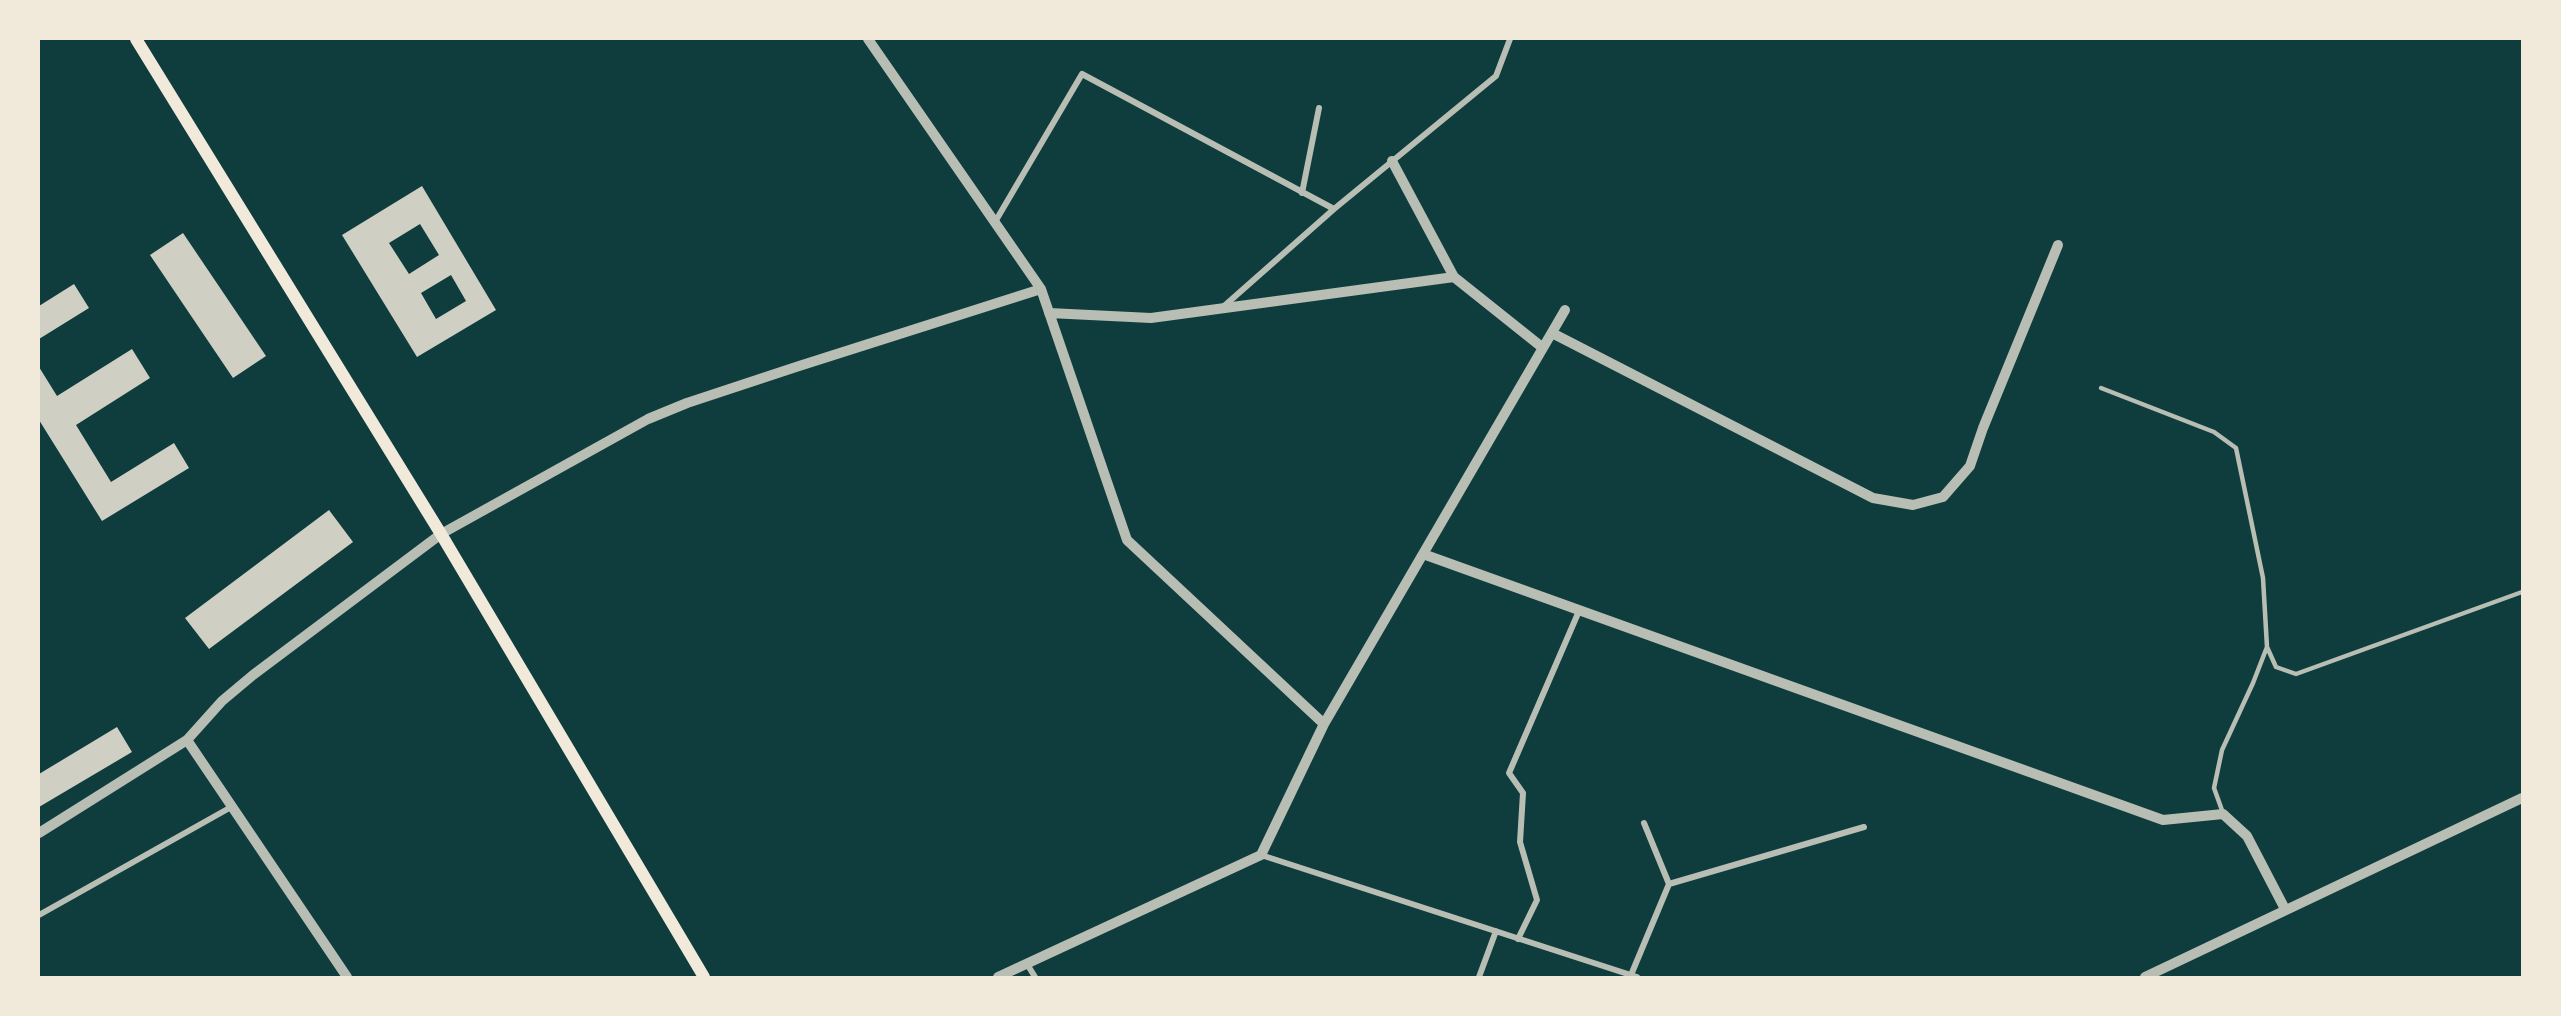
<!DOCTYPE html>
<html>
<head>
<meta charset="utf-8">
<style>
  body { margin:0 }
  #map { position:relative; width:2561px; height:1016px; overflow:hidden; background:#0f3d3e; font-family:"Public Sans",sans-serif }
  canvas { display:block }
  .frame { position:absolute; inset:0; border:40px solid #f1e9da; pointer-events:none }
</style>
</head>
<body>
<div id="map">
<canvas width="2561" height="1016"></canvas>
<div class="frame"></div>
</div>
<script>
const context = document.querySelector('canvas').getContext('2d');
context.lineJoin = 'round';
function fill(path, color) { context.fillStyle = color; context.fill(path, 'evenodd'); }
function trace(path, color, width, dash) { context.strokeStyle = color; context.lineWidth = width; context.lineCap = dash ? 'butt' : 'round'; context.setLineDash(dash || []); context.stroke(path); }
fill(new Path2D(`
  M422,186L496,310L417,357L342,235ZM420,224L439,255L409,274L389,243ZM451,275L466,301L436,319L421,293Z
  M183,233L266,356L233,378L150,255Z
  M74,284L89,308L39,339V306Z
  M132,349L150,378L76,425L111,482L174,443L189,468L102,521L39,420V367L57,396Z
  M329,510L353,542L209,649L185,618Z
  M117,727L132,752L39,807V774Z`), '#cfcfc3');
trace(new Path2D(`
  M2101,388L2214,432L2236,448L2263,578L2267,647L2276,667L2296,674L2522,592
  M2223,813L2214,788L2222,750L2253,683L2267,647`), '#b8beb3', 4.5);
trace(new Path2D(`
  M1302,193L1319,108
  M1334,209L1496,76L1510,39
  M995,222L1082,74L1334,209L1223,307
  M1261,855L1637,977
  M1669,884L1864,827
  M39,915L233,806
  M1518,939L1537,900L1520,842L1523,793L1509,773L1579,611
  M1027,964L1035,977
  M1631,975L1669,884L1644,823
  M1479,977L1496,931`), '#b8beb3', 6);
trace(new Path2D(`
  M868,39L1041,289L1127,540L1324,724L1261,855L998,977
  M1392,161L1454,277
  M1049,313L1151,318L1454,277L1543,348
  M1552,333L1873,498L1913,505L1943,497L1970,466L1983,428L2058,245
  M1423,554L2163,820L2223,814L2247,836L2285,909
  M1324,724L1565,310
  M187,740L347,977
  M39,833L187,740L222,701L253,675L441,534L648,419L687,403L796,367L1041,289
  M2145,977L2522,798`), '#b8beb3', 10);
trace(new Path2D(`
  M136,39L441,534L704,977`), '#f1e9da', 12);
</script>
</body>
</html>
